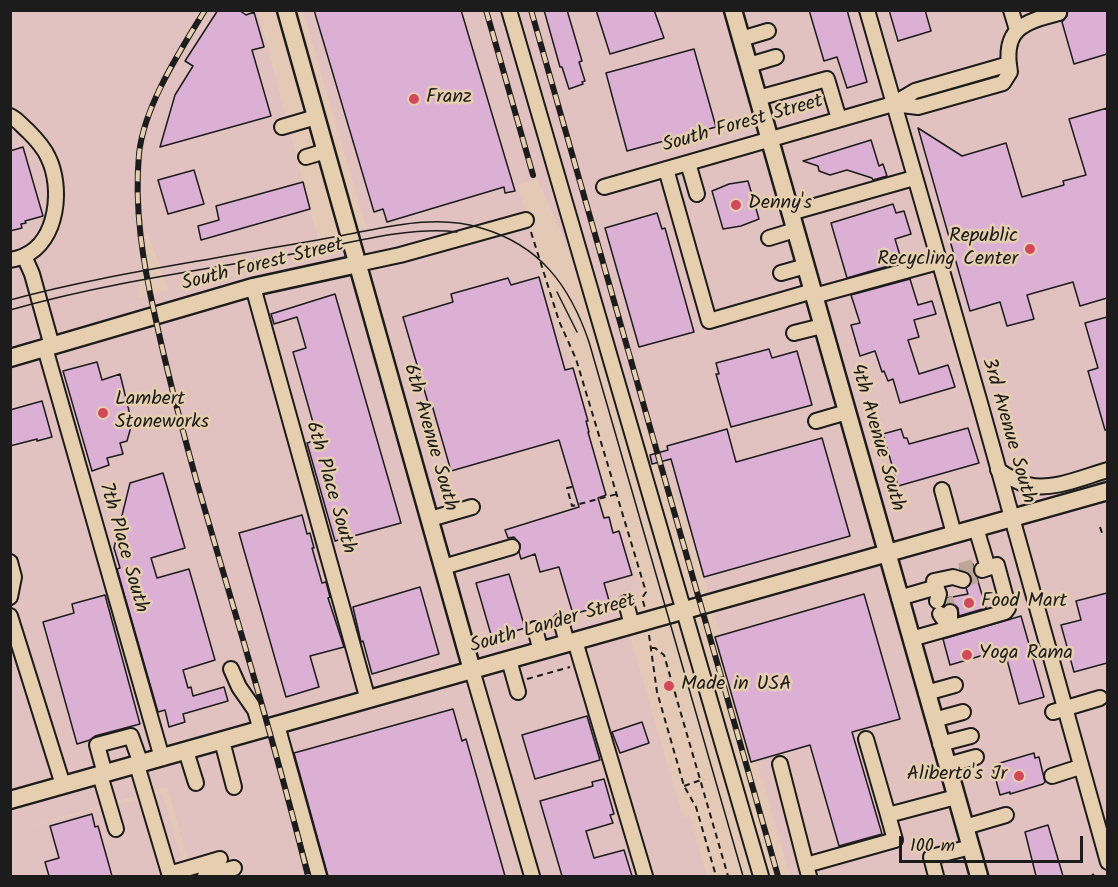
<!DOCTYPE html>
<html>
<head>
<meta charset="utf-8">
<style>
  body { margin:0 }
  #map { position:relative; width:1118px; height:887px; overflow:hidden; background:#e4c9b7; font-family:Kalam,sans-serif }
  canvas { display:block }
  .frame { position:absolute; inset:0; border:12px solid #1c1c1c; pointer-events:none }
  .scale { position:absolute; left:899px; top:836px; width:184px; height:27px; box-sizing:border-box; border:3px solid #1c1c1c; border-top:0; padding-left:8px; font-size:18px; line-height:21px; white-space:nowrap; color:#1c1c1c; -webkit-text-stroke:4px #e6cfaf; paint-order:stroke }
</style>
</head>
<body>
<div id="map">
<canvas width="1118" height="887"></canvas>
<div class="frame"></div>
<div class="scale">100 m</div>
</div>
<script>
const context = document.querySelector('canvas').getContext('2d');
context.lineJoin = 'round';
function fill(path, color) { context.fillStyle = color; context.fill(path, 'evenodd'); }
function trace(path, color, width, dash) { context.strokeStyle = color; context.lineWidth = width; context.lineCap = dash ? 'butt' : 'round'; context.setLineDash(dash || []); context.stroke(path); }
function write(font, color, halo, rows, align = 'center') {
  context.font = font + ' Kalam,sans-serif'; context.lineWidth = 5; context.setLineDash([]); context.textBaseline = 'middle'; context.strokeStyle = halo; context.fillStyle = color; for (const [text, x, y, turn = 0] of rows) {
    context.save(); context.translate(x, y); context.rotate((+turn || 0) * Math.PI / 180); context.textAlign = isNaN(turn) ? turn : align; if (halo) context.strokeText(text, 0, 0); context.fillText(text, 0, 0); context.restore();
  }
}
fill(new Path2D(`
  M10,11H258L319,243L368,227H366L303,11H1107V876H790L690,530L538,180L519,185L543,281L555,322L573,366L564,369L606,535L623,530L639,585L640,596L622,602L635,654L683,817L690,816L707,876H193L167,787L20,829L162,793L187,876H11ZM147,230L168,290L138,298V297Z`), '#e2c2c0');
const building = new Path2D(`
  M218,10H239L246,15L254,12L264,47L252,50L271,116L160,147L175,95L193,66L185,61Z
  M314,10H461L515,191L505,193L504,187L387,222L383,209L374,212Z
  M544,10H567L582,61L579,62L585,81L582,82L583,84L569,89L562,67H560Z
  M596,10H654L664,38L610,54Z
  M809,10H847L867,82L847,88L837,57L824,61Z
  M889,10H925L931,31L898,41Z
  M1068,10H1107V54L1074,64L1062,22L1067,16Z
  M694,49L716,127L627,151L606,73Z
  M1107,108V298L1080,306L1073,282L1027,295L1034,319L1007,326L1000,302L970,311L918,128L962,156L1006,143L1022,197L1064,185L1063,181L1086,175L1069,119Z
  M871,140L879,166L883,164L887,176L873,180L872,178L847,170L830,175L819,171L818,166L803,161Z
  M23,147L43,216L25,221L26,223L21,224L22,228L10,231V151Z
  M194,170L204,204L168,214L158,180Z
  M748,181L759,219L741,226L723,229L712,191L729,184Z
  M303,182L310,209L201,240L198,226L219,220L216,206Z
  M893,204L896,213L904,211L911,234L895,239L902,262L847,278L831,223Z
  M657,213L662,229L665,228L694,332L639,347L605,228Z
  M539,277L565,370L573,368L588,421H586L589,432H588L606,495L598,498L604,518L609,517L613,533L619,531L632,575L604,583L610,604L573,614L559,567L540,572L535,554L521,559L519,552L520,544L514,537L508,538L505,530L579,507L559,440L451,471L432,405L429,406L403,317L453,302L451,294L508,278L511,285Z
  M910,279L918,305L932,301L936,314L914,320L919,337L908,340L919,374L948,365L955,387L900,403L893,379L888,381L884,371L882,372L875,351L860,356L851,325L860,323L851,295Z
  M335,294L401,523L335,541L307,443L318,440L293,352L306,348L297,317L274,324L271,314Z
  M1107,317V430H1105L1088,371L1098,368L1085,323Z
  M769,349L772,358L797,351L812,405L731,427L716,374H719L716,363Z
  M97,362L102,380L120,374L132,423L127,441L120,443L123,454L107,458L109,465L92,471L63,371Z
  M42,401L52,437L37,441V439L10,446V410Z
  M968,428L979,463L898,486L883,434L901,429L904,438H907L909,444Z
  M727,429L736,462L822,438L850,536L704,577L671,459L652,464L650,455L668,450L667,446Z
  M163,473L185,548L151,558L157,578L189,569L215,660L183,670L188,688L191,687L193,696L224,687L228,701L183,714L185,722L169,727L165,710L158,712L117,569L120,568L114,548L130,483Z
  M302,515L307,534L310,533L314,548H312L322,583L326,582L330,597L328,598L344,647L310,656L319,687L286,697L239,533Z
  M973,564V572L977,578L986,608L959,616L958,608L955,605H945L947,598L968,594L966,588L971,583L972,577L969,573L960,568Z
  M509,574L525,628L492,638L476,583Z
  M420,587L439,654L372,674L363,641L361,642L353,607Z
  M1107,593V663L1074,672L1061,625L1081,620L1076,601Z
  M864,594L900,719L852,732L882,834L839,846L810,745L751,762L715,637Z
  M105,595L140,724L95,736L90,740L77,744L43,622L74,613L72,604Z
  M1021,616L1044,697L1019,704L1006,656L997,651L950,665L943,639Z
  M453,709L462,741L466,739L505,876H328L294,753Z
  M587,716L600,760L535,779L522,735Z
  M642,722L649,743L620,753L612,732Z
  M1034,753L1035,758L1039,757L1045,782L1043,784L1010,794V792L1000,795L993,769L1001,767L1000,763Z
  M604,779L614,814L610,815L613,823L586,831L594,858L624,850L632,876H562L540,801L593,786L592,782Z
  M92,814L95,827L98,826L112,876H49L45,862L59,858L50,826Z
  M1048,825L1063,876H1036L1025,832Z`);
fill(building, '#dcb0d5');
trace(building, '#1c1c1c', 1.5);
trace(new Path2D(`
  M960,570L974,566
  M963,580L977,576
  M946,598L950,612`), '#bca698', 14, [14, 7]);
const minor = new Path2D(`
  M509,10L761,876
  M867,10L980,403L1108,862
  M1011,10L1017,30
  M741,39L768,31
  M749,65L776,57
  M758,98L827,79L839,119
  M893,104L918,107L1003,83L1010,72C1002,29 1023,22 1059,13
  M10,116C17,119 22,126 28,131C35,138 44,148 48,157C63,187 58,241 24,256C20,258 15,259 10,260
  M282,127L316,117
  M306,157L326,151
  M688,163L697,194
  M666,169L709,321L813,291
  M604,187L893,104L915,91L1009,64
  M790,213L914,178
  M769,238L795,230
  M24,256L32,274L52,346
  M358,264L400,255L526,220
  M781,273L806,266
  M253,287L368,700
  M814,296L938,262
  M794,333L822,326
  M45,348L162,758
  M816,421L847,412
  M998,470C1007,476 1016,482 1028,485C1053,491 1083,477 1108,470
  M942,490L954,534
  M430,519L472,507
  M976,528L988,568
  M10,562L14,577L10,597
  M443,567L512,547
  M899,598L937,587
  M937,601L939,594L934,581L953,577L963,580
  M626,603L632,625
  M940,614L950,628L1005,612L1008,608L1007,602L997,565L982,570
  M10,616L63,785
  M561,621L567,643
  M535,629L541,651
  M911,639L950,628V612
  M575,641L645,876
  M509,660L518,692
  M231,669L239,687L255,710L261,730
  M472,670L532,876
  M926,693L955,685
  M1053,712L1100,698
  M934,720L963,712
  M277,725L319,876
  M866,739L888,815L956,797
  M222,741L234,787
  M940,744L971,736
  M186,751L196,783
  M780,764L806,865
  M137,765L170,876
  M947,765L976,757
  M105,774L97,745L131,736L141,764
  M100,775L116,829
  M1052,776L1080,767
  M965,827L1006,815
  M169,874L220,859
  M205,876L234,868
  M809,876L806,865L895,840L888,815
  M936,876L931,857L971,847`);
const major = new Path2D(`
  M286,10L472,670
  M733,10L979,876
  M10,358L253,287L358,264
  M10,800L1108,491`);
trace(minor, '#1c1c1c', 18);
trace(major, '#1c1c1c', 21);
trace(new Path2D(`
  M531,232L559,321L576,359L646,592L642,598L645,608
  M572,487L567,488L572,506L617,494
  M1100,527L1103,536
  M649,635L657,692L684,786L696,807L716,876
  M652,648H655L664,655L728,876
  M527,679L570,667
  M684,786L704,779
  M1091,876L1094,874`), '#1c1c1c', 2, [6, 4.5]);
trace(minor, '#e6cfaf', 14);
trace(major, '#e6cfaf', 16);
trace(new Path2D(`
  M557,292L577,332
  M10,300C94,277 180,265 265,249C295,244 325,239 355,233C396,225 440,215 481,228C540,245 570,286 589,342L743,876
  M10,310C104,283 202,270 298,253C347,244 408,226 457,232`), '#1c1c1c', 1.5);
const rail = new Path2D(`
  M205,10C180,51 144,106 139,154C134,209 143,263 155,316C167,371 181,425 196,479C234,611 275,743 308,876
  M486,10L533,175
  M531,10L778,876`);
trace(rail, '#1c1c1c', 6);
trace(rail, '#e6cfaf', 4, [11]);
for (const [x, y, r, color] of [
  [414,99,6,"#d1495b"],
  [736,205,6,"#d1495b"],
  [1030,249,6,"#d1495b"],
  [103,413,6,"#d1495b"],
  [969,603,6,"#d1495b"],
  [967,655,6,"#d1495b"],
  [669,686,6,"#d1495b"],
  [1019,776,6,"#d1495b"]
]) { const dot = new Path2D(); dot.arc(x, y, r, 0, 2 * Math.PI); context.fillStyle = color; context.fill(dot); trace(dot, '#e6cfaf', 2); }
write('20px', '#1c1c1c', '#e6cfaf', [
  ["Franz",426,99],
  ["Denny's",748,205],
  ["Republic",1018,238,"right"],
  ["Recycling Center",1018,261,"right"],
  ["Lambert",115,401],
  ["Stoneworks",115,424],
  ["Food Mart",981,603],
  ["Yoga Rama",979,655],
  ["Made in USA",681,686],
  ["Aliberto's Jr",1007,776,"right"]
], 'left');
write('20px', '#1c1c1c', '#e6cfaf', [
  ["South Forest Street",743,125,-16],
  ["South Forest Street",263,266,-14],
  ["3rd Avenue South",1007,431,74],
  ["6th Avenue South",429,438,74],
  ["4th Avenue South",876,438,74],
  ["6th Place South",329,488,74],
  ["7th Place South",122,548,74],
  ["South Lander Street",553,625,-16]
]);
</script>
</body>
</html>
